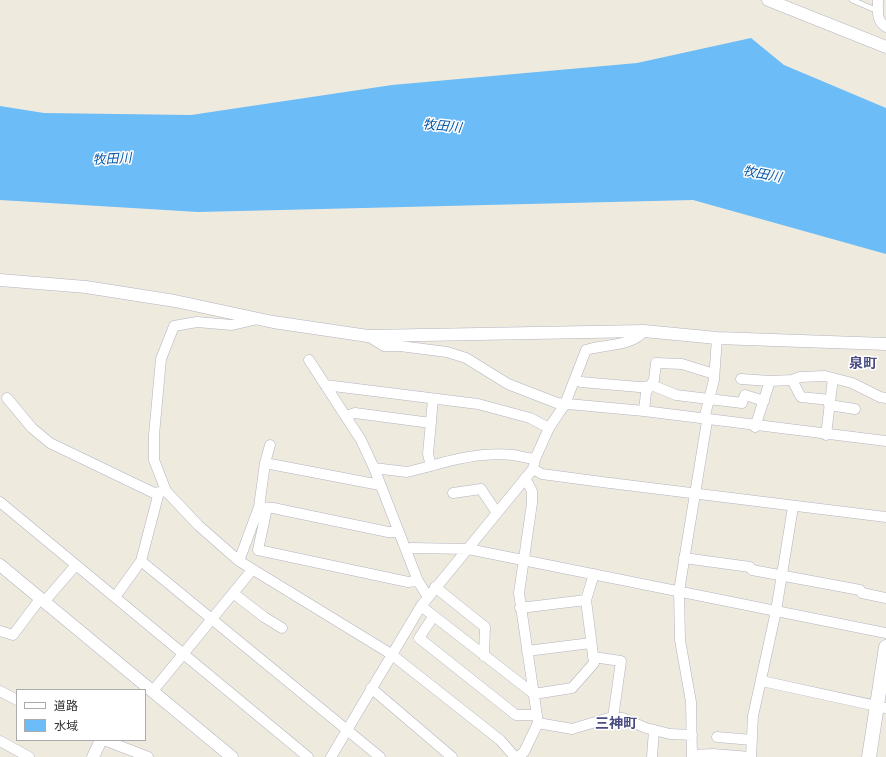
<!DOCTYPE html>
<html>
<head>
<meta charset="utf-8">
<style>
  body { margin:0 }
  #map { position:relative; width:886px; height:757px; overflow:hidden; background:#efeade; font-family:"Titillium Web","Noto Sans JP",sans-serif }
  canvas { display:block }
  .legend { position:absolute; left:16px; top:689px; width:130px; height:52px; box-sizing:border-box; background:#fff; border:1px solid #ababab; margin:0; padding:5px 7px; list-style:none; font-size:12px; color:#2d2d2d }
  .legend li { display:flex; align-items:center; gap:8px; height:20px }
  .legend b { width:20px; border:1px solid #ababab }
</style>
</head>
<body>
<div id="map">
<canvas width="886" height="757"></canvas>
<ul class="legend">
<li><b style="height:5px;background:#fff"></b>道路</li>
<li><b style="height:11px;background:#6bbcf7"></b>水域</li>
</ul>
</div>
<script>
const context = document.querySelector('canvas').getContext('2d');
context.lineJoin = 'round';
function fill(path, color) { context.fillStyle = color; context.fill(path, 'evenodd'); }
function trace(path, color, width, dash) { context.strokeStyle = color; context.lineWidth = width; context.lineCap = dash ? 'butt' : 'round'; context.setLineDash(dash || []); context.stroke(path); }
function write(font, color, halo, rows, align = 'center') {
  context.font = font + ' "Titillium Web","Noto Sans JP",sans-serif'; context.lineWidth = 3; context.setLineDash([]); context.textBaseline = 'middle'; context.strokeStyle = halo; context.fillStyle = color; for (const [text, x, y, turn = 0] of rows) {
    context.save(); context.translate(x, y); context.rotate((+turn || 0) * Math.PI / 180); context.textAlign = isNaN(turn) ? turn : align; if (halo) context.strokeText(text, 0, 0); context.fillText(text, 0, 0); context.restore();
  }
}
fill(new Path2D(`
  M751,38L784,65L886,108V254L693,200L198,212L0,200V106L44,113L191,115L392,85L637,63Z`), '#6bbcf7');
const service = new Path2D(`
  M852,0L878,11`);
const minor = new Path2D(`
  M878,0C878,12 876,20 886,27
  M258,319L232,325L197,322L174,326L161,359L154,435V460L166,491L198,525L239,561L391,654L500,740L515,757
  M368,336L384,346H400L447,352L466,358L508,384L557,403L644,411L886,441
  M309,360L361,440L374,468
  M741,379L770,381L755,427
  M792,380L800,377L825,376L852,383L880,397L886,398
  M770,381L792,380L801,397L830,400
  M581,382L639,387L654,386L676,395L742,403L745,395L764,401
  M325,385L478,404L530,418L549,428
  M7,398L32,428L50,443L154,493L166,491
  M433,399L428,454L431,466C457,458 485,452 513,455C520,456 527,458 535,459
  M829,405L855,409
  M644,411L646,392L654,380L656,363L682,364L714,374
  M346,416L355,413L431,423
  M704,419L714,380L717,338
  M826,435L833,378
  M265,463L380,485
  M533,469L542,474L602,482L886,517
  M453,493L481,489L497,513
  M0,502L308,757
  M259,507L273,508L388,532H398
  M267,508L258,550L408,582L418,581
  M406,549L412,548L468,549L886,633
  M684,558L750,567L752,570L860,590L862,593L886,598
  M141,561L380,757
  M239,561L259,507L265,463L270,445
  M435,587L485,627L484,656
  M233,593L264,617L282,628
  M115,597L141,561L159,492
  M428,597L418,581L374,468L407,472L431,466
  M44,602L76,565
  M421,606L534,694L572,688L594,663L586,600L594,574
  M520,608L586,600
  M433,617L419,638L516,715H537
  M0,631L13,635L40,599
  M527,651L591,643
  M593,657L621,661L613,718
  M762,681L886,708
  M371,688L452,757
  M0,691L17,700
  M152,692L252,570
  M538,723L572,729L609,718H623L646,728L670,734L692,735
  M717,737L752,740
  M104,740L148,757
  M0,741L29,757
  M692,755L713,754L750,757
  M331,757L421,606L533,469L535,459L549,428L565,404L586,350C604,344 631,347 644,331
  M518,757L524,752L538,723L519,593L532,503V491L525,478
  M652,757L654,730
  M692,757L691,702L680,640L679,591L707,421
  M751,757L753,716L776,611L793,507`);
const tertiary = new Path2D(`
  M768,0L886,47
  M0,280L86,287L175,301L273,322L368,336L644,331L717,338L886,344
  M0,565L232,757
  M93,757L101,740`);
const secondary = new Path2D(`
  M869,757L886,647`);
trace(service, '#b2b3c1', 6);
trace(minor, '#b2b3c1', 11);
trace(tertiary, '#b2b3c1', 13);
trace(secondary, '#b2b3c1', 15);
trace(service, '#fff', 5);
trace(minor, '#fff', 10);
trace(tertiary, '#fff', 12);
trace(secondary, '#fff', 14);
write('italic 13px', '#0557a9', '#fff', [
  ["牧田川",442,127,6],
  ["牧田川",112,160,-3],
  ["牧田川",762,175,11]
]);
write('bold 14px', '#494b81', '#fff', [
  ["泉町",863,365],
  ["三神町",616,725]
]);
</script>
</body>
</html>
